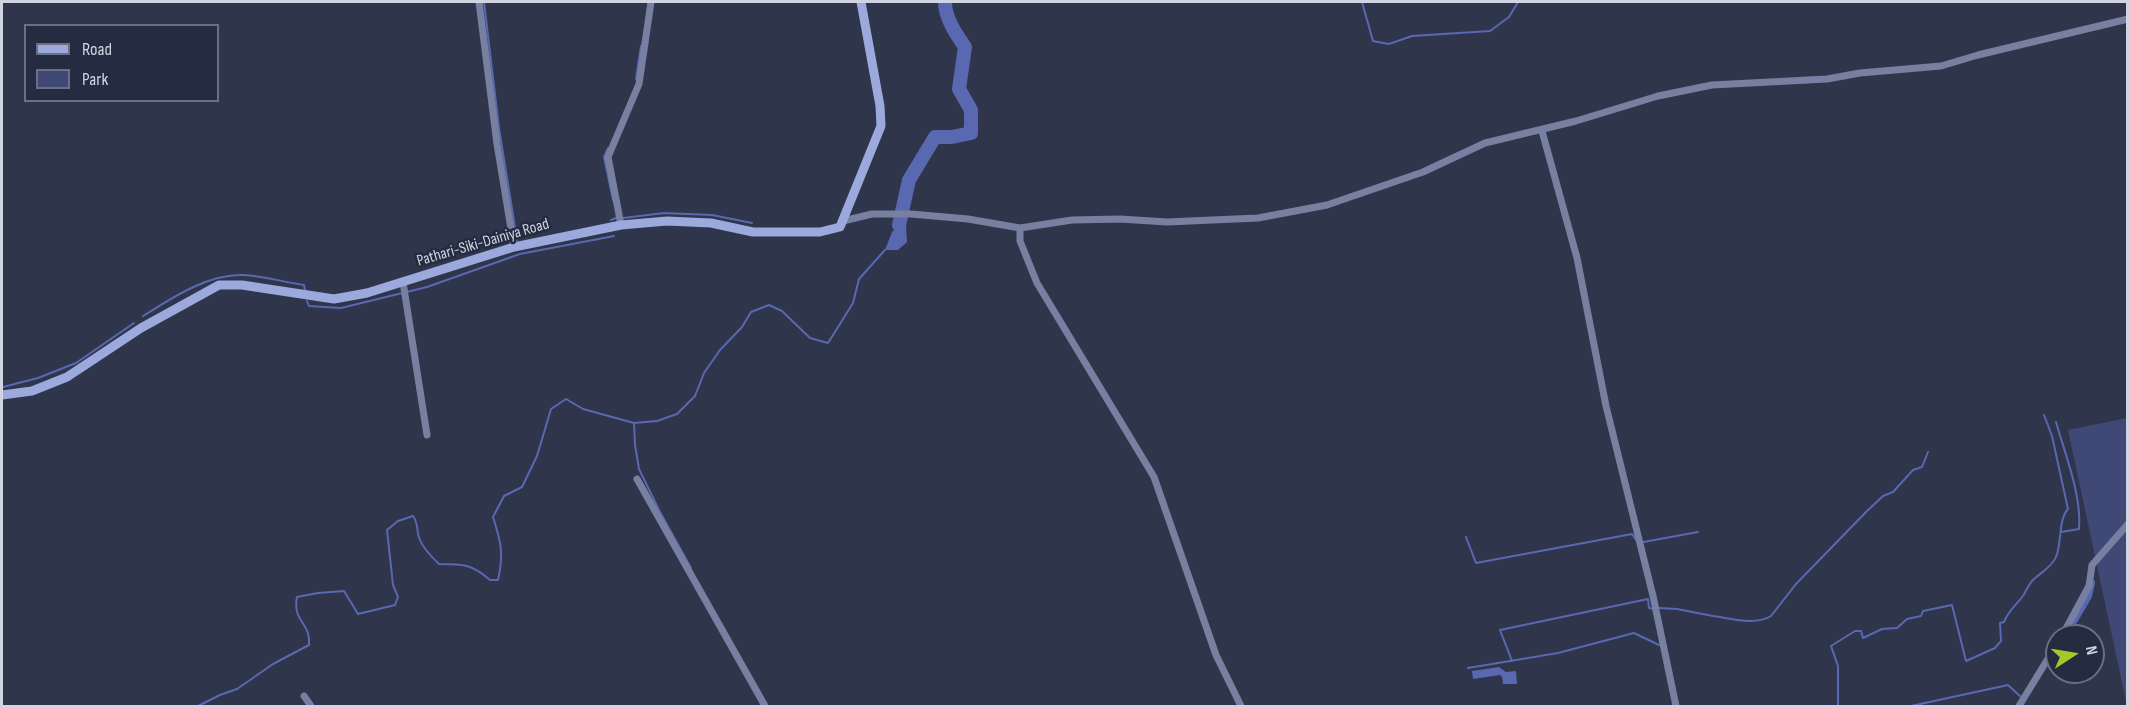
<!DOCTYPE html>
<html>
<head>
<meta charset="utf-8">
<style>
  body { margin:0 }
  #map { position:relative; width:2129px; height:708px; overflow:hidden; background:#2f354b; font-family:"Sofia Sans Condensed",sans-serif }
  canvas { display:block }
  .frame { position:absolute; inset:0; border:3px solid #d1d5e3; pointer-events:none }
  .legend { position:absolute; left:24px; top:24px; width:195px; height:78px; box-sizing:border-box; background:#252b40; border:2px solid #6a6f81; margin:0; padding:8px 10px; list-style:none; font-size:18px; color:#d1d5e3 }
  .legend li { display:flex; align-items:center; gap:12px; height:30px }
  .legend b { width:30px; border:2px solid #6a6f81 }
  .north { position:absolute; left:2045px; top:624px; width:60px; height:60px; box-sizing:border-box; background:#252b40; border:2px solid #6a6f81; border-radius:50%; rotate:78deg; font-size:16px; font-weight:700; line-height:24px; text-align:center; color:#d1d5e3 }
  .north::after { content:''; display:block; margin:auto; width:21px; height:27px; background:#a2c928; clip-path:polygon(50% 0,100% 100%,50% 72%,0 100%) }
</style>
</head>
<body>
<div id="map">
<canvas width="2129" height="708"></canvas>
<div class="frame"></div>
<ul class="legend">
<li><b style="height:8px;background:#9ba9dd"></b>Road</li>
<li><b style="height:16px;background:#404976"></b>Park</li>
</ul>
<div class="north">N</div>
</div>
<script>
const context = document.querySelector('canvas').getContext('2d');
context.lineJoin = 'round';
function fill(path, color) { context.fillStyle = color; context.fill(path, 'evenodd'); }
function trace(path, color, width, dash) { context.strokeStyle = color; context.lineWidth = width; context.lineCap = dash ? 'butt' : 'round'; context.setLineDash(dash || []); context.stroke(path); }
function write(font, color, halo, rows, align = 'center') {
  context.font = font + ' "Sofia Sans Condensed",sans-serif'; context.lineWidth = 5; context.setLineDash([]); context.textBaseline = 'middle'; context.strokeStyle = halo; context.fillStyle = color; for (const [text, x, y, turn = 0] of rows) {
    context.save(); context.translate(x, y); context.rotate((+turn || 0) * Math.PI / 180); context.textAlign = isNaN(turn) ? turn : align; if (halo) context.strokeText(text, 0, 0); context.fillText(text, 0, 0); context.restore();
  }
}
fill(new Path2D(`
  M2127,418V706L2068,430Z`), '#404976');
fill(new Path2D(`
  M906,224L907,242L898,250H885L892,232L899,225Z
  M1499,667L1506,672L1516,671L1517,684H1503L1502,677L1500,675L1473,679L1472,671Z`), '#5968b1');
trace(new Path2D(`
  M484,2L499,128L517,240
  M1362,2L1373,41L1389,44L1412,36L1490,31L1509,17L1518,2
  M636,79L641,46
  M608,148L604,157L613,200
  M623,218L664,213L712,215L752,223
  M611,220L616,218
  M307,301L309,306L341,308L427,287L520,254L614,236
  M143,316C172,298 207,274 243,275C263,276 284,282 304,285L305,290
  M3,387L38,378L76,363L134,323
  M2056,422C2065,454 2082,496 2079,529L2061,532
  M634,423L635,445L639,469L660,512L691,568
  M1466,537L1476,563L1632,534L1638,543L1698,532
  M1659,608L1677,609L1713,616C1730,618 1755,626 1771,616L1796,584L1867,511L1883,496L1893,492L1913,470L1922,467L1928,452
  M1512,661L1500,630L1648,599L1649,608L1655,609
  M1468,668L1558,653L1634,633L1659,645
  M198,706L220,695L237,689L273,664L309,645C311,622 292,622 297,597L318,593L344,591L358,614L395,605L398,597L393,585L387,530L398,521L413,516C419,524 416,532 420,540C424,550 432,557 439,564C463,564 472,564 490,580H498C504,554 501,542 493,517L504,496L522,487L537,456L551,409L566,399L583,409L634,423L657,421L677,414L695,396L704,373L720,350L742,327L751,312L769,305L782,311L810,338L828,343L853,303L859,279L885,250
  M1838,706V666L1831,646L1855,631H1861L1863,638L1882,629L1897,628L1907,619L1921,616L1923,611L1952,605L1966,661L1995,648L2001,641L2000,623L2004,622C2008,611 2016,605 2023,596C2026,591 2029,584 2033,580C2040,573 2052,567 2056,557C2062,543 2058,520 2068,509L2052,436L2044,415
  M1911,706L2008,685L2021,697`), '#5968b1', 2);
trace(new Path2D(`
  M2074,620L2088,596L2091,583`), '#5968b1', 8);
trace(new Path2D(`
  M899,225L909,180L935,137H952L971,133V110L959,89L965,47C956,34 945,18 945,2`), '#5968b1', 14);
trace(new Path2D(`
  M479,2L497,144L514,247
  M1542,131L1577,258L1606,406L1653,596L1676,706
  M843,221L872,214H911L968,219L1020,228L1072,220L1120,219L1167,222L1258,218L1327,205L1423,172L1485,143L1576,121L1658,96L1712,85L1827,79L1860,73L1941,66L1978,55L2128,19
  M621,225L608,157L639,84L651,2
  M1020,228V241L1037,283L1154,477L1216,655L1241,706
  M403,282L427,435
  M637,479L765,706
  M2062,636L2089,586L2092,565L2128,524
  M304,696L311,706
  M2019,706L2057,644`), '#7780a1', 7);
trace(new Path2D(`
  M2,395L32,391L67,377L141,328L219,285H242L334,299L367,293L514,247L621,225L667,221L711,223L753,232H820L840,227L881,126L880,106L861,2`), '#9ba9dd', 9);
write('16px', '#d1d5e3', '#252b40', [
  ["Pathari-Siki-Dainiya Road",483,243,-16]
]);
</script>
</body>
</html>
